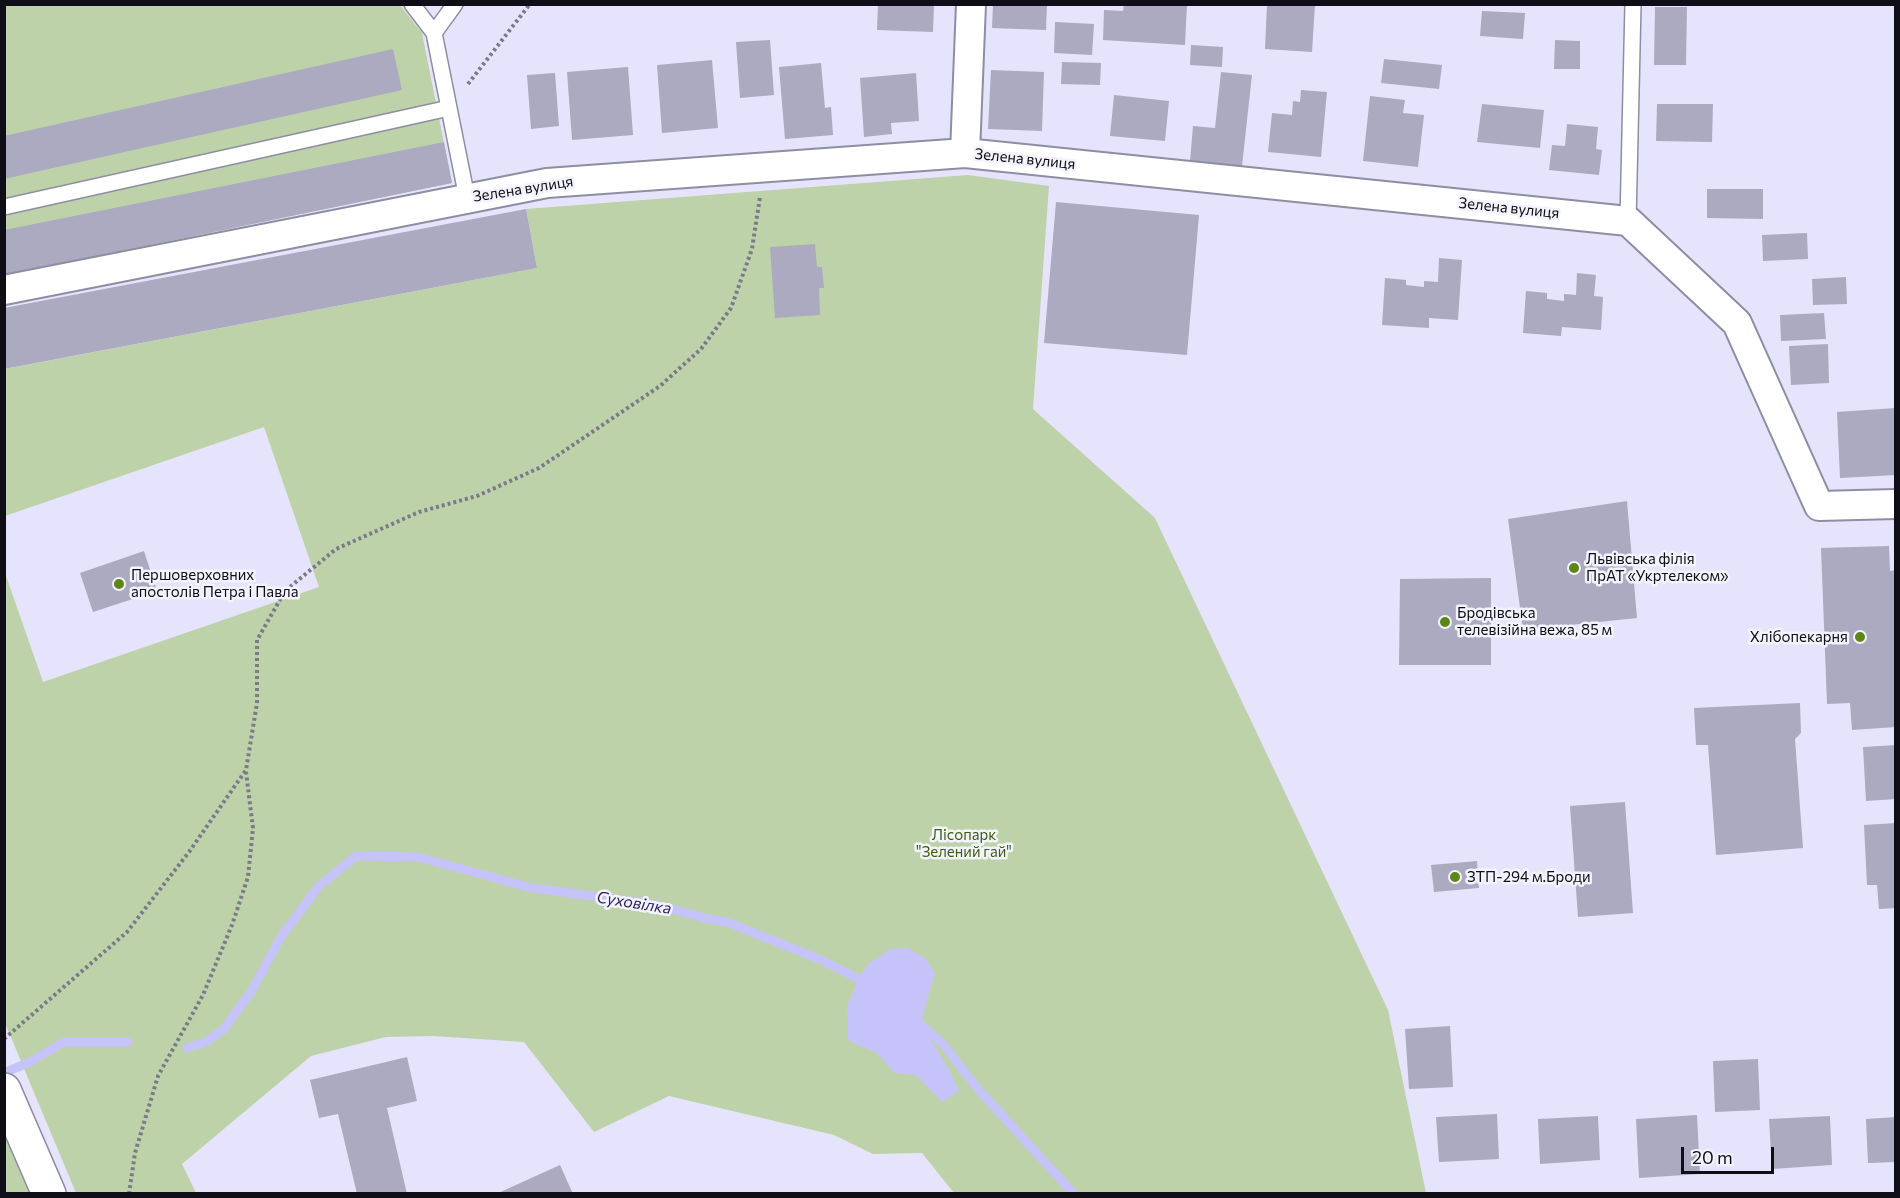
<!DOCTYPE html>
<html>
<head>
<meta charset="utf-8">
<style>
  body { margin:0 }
  #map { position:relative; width:1900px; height:1198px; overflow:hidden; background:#e5e4fc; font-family:Commissioner,sans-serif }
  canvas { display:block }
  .frame { position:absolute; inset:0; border:6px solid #0f0e16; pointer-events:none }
  .scale { position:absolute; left:1681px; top:1147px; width:93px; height:27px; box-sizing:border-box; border:3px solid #0f0e16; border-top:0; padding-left:8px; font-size:18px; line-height:21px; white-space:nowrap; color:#0f0e16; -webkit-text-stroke:4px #f3f3fd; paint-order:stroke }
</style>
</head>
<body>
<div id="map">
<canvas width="1900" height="1198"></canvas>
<div class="frame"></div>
<div class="scale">20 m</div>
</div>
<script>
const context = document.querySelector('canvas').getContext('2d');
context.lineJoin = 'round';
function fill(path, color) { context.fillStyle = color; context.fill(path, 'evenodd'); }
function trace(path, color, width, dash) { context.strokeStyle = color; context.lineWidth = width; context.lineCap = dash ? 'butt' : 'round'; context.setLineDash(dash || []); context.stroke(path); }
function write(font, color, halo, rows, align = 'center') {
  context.font = font + ' Commissioner,sans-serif'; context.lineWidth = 5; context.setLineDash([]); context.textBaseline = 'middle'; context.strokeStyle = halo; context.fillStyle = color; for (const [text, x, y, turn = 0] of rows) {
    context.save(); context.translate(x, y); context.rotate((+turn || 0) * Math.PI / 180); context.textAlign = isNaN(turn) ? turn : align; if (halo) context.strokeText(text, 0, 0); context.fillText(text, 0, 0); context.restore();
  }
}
fill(new Path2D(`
  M5,5H400L422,33L452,183L5,275Z
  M968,175L1049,186L1033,409L1155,518L1388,1010L1426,1193H954L922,1153L873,1154L834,1135L669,1096L594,1132L524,1042L433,1036L386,1037L311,1056L182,1164L196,1193H76L5,1023L4,570L43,682L319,587L264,427L5,516V369L537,268L526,209Z
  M5,1132L31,1193H5Z`), '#bed2a9');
fill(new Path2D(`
  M908,948L925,958L935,973L921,1023L950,1071L959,1091L942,1102L916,1075L894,1073L878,1054L848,1040L847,1006L859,977L868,964L890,949Z`), '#c5c3f9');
trace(new Path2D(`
  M914,1018L943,1044L978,1089L1074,1194
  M187,1048L206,1042L224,1029L251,992L281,937L318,887L356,856L418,857L532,888L658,905L704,918L727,922L819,959L869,984
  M4,1073L32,1061L64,1042H128`), '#c5c3f9', 9);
fill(new Path2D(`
  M878,4H934L933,32L877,30Z
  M993,4H1047L1046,30L992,28Z
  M1124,4H1187L1185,45L1103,40L1104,10L1123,11Z
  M1267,4H1315L1312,52L1265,49Z
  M1655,7H1687L1686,65H1654Z
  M1482,11L1525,13L1523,39L1480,36Z
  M1055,22L1094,24L1092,55L1054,53Z
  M770,40L774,95L740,98L736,42Z
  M1555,40L1580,41V69H1554Z
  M1191,45L1223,47L1222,67L1190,65Z
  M393,49L402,90L4,179V136Z
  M1384,59L1442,65L1439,89L1381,83Z
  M712,60L718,128L662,133L657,65Z
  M1062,62L1101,63L1100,85L1061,84Z
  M821,63L825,108L831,107L833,135L785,139L779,67Z
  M628,67L633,135L572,140L567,72Z
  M991,70L1044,72L1042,131L988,129Z
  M1221,72L1252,75L1242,166L1190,161L1193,126L1215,128Z
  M555,73L559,126L531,129L527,75Z
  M916,73L919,121L891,123L892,134L864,137L860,78Z
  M1301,90L1327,92L1321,157L1268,152L1272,113L1292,115L1293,101L1300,102Z
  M1114,95L1169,101L1165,141L1110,136Z
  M1370,96L1405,100L1403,113L1424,115L1418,167L1363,161Z
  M1482,104L1544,110L1540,148L1477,142Z
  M1657,104H1713L1712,142L1656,141Z
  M1567,124L1598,127L1596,149L1602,150L1599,175L1549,170L1552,145L1565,146Z
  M444,142L452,183L4,275V230Z
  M1707,189H1763V219L1707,218Z
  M1056,202L1199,215L1187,355L1044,343Z
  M526,209L537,268L4,369V308Z
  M1807,233L1808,259L1763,261L1762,235Z
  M815,244L817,267H822L824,288H819L820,315L775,318L770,247Z
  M1439,258L1462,260L1458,320L1429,318V328L1382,325L1385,278L1406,280V285L1424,287V281L1438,282Z
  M1577,273L1596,275L1594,296L1603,297L1601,330L1562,327L1561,336L1523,333L1526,291L1547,293V299L1564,301V294L1576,295Z
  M1846,277L1847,304L1813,305L1812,279Z
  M1824,313L1826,339L1781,341L1780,315Z
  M1828,344L1829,383L1791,385L1789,346Z
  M1896,408V475L1840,478L1837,412Z
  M1627,501L1637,618L1523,630L1508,519Z
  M1889,546L1890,571L1896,570V727L1852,730L1850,703L1827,704L1821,548Z
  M144,551L157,591L93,612L80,573Z
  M1491,578V665H1399L1400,579Z
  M1800,703L1801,733L1795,739L1803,848L1716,855L1708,745H1696L1694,708Z
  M1896,745V799L1866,801L1863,747Z
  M1625,802L1633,913L1578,917L1570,806Z
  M1896,823V908L1879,909L1877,885H1867L1864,825Z
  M1477,861L1479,888L1434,892L1431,865Z
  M1450,1026L1453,1087L1409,1089L1405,1029Z
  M407,1057L417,1101L387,1108L407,1194H357L338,1114L319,1118L310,1080Z
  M1758,1059L1760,1110L1715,1112L1713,1061Z
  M1497,1114L1499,1159L1439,1162L1436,1117Z
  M1697,1115L1700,1174L1639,1178L1636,1119Z
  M1598,1116L1600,1160L1540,1164L1538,1119Z
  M1830,1116L1832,1165L1772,1169L1769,1119Z
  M1896,1117V1162L1868,1163L1866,1119Z
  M560,1165L573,1194H496Z`), '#abaac1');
const service = new Path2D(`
  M412,4L434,33L467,198
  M434,33L455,4
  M4,207L449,108
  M1628,221L1633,4`);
const minor = new Path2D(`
  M965,153L971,4
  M4,290L547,183L965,153L1628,221L1737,323L1819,506L1896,504`);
const secondary = new Path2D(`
  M4,1090L49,1194`);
trace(service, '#8e8da3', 18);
trace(minor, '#8e8da3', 32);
trace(secondary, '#8e8da3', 36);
trace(new Path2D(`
  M468,84L530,4
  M4,1039L127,932L189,852L246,770L257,703V640L285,591L336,549L419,512L477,496L539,468L660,386L701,349L731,308L752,249L760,197
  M129,1194L135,1153L158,1076L203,995L232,925L248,877L253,828L246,772`), '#7b7a8a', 4, [3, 3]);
trace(service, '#fff', 15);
trace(minor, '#fff', 28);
trace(secondary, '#fff', 33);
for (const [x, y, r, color] of [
  [1574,568,6,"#5c8714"],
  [119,584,6,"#5c8714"],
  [1445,622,6,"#5c8714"],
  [1860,637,6,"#5c8714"],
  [1455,877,6,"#5c8714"]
]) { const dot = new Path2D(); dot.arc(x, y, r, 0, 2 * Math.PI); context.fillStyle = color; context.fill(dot); trace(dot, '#f3f3fd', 2); }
write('15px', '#0f0e16', '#f3f3fd', [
  ["Зелена вулиця",1025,159,6],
  ["Зелена вулиця",523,189,-9],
  ["Зелена вулиця",1509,208,6]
]);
write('15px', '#0f0e16', '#f3f3fd', [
  ["Львівська філія",1586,559],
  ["ПрАТ «Укртелеком»",1586,576],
  ["Першоверховних",131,575],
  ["апостолів Петра і Павла",131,592],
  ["Бродівська",1457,613],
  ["телевізійна вежа, 85 м",1457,630],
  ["Хлібопекарня",1848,637,"right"],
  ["ЗТП-294 м.Броди",1467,877]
], 'left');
write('15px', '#3f5d13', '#f3f3fd', [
  ["Лісопарк",964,835],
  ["\"Зелений гай\"",964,852]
]);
write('italic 16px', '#2e2462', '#f3f3fd', [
  ["Суховілка",634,903,9]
]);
</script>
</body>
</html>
